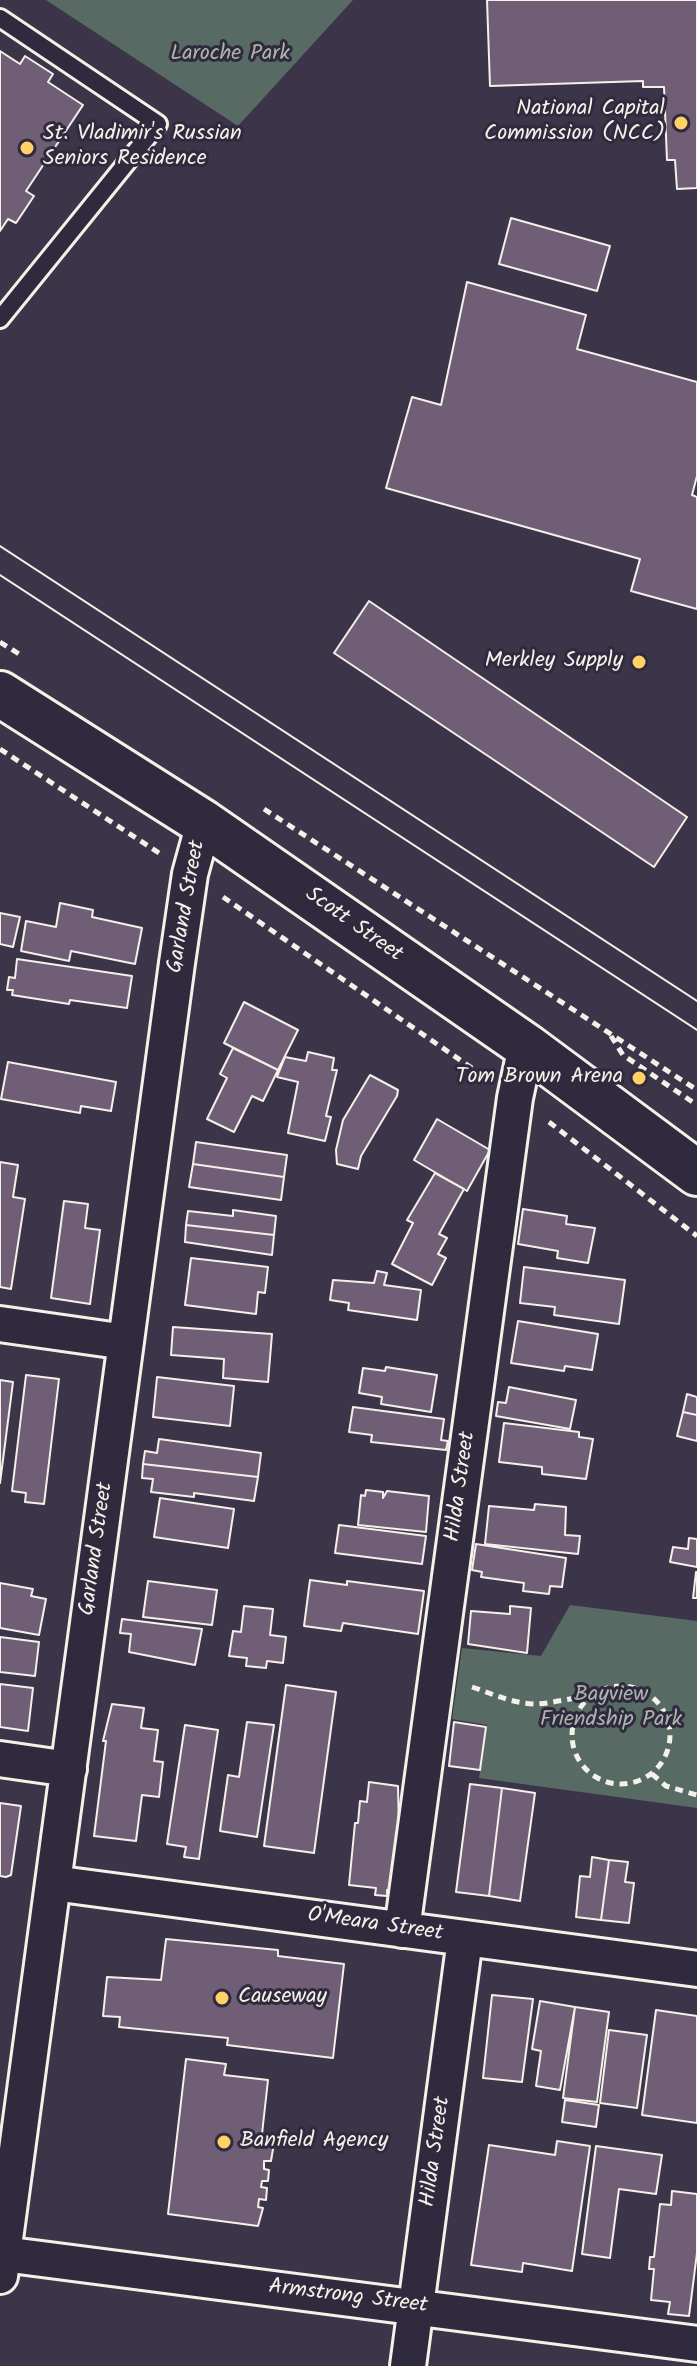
<!DOCTYPE html>
<html>
<head>
<meta charset="utf-8">
<style>
  body { margin:0 }
  canvas { display:block; background:#3c3448 }
</style>
</head>
<body>
<canvas width="697" height="2366"></canvas>
<script>
const context = document.querySelector('canvas').getContext('2d');
context.lineJoin = 'round';
function fill(path, color) { context.fillStyle = color; context.fill(path, 'evenodd'); }
function trace(path, color, width, dash) { context.strokeStyle = color; context.lineWidth = width; context.lineCap = dash ? 'butt' : 'round'; context.setLineDash(dash || []); context.stroke(path); }
function write(font, color, halo, rows, align = 'center') {
  context.font = font + ' Kalam,sans-serif'; context.lineWidth = 6; context.setLineDash([]); context.textBaseline = 'middle'; context.strokeStyle = halo; context.fillStyle = color; for (const [text, x, y, turn = 0] of rows) {
    context.save(); context.translate(x, y); context.rotate((+turn || 0) * Math.PI / 180); context.textAlign = isNaN(turn) ? turn : align; if (halo) context.strokeText(text, 0, 0); context.fillText(text, 0, 0); context.restore();
  }
}
fill(new Path2D(`
  M46,0H353L238,126Z
  M570,1605L697,1621V1808L479,1778L487,1725L452,1719L462,1648L541,1656Z`), '#576a64');
const building = new Path2D(`
  M487,0H697V188L677,189L675,160H667L664,87H643V81L490,86Z
  M0,51L20,64L25,56L53,74L48,82L83,105L26,191L34,196L16,223L8,219L0,231Z
  M511,218L610,246L597,291L499,264Z
  M467,282L586,315L577,349L697,382V476L692,495L697,497V609L631,591L640,559L386,488L412,397L441,405Z
  M369,601L687,817L654,867L334,653Z
  M60,903L93,910L92,917L142,928L135,964L71,951L69,961L21,951L26,921L56,927Z
  M0,913L20,917L13,947L0,944Z
  M17,959L132,976L127,1008L70,1000L69,1004L12,995L13,990H7L9,977L15,978Z
  M244,1002L298,1030L278,1070L224,1043Z
  M233,1048L278,1070L263,1101L252,1096L234,1132L207,1119L227,1078L220,1074Z
  M308,1052L334,1058L332,1070H337L326,1116L331,1117L325,1141L288,1133L298,1082L277,1077L285,1057L306,1061Z
  M8,1062L116,1082L111,1111L81,1106L80,1113L1,1099Z
  M370,1075L398,1090L397,1096L361,1156L358,1169L337,1164L336,1150L343,1120Z
  M437,1119L490,1150L467,1191L414,1160Z
  M196,1142L287,1155L284,1177L193,1164Z
  M0,1162L18,1165L13,1197L25,1199L11,1289L0,1287Z
  M193,1164L284,1177L281,1200L189,1187Z
  M435,1173L464,1189L439,1234L447,1238L438,1254L446,1258L432,1285L392,1264L413,1223L407,1220Z
  M64,1201L88,1204L85,1228L100,1230L90,1304L51,1298Z
  M523,1209L567,1216L566,1224L595,1228L588,1263L557,1258L558,1251L518,1244Z
  M233,1210L276,1216L274,1235L186,1225L188,1211L233,1216Z
  M186,1225L274,1235L272,1255L185,1242Z
  M191,1258L268,1267L265,1293L258,1292L256,1314L185,1305Z
  M524,1267L625,1280L619,1324L554,1315L555,1307L520,1303Z
  M377,1271L387,1273L384,1285L421,1290L417,1320L348,1310L349,1303L330,1300L333,1280L374,1283Z
  M518,1321L598,1334L592,1370L565,1366L564,1371L511,1363Z
  M173,1327L272,1334L268,1382L223,1378L224,1359L171,1355Z
  M386,1367L437,1375L431,1412L381,1404L382,1397L359,1393L363,1368L385,1371Z
  M26,1375L59,1379L44,1504L25,1502L26,1493L12,1491Z
  M157,1377L234,1386L230,1426L153,1417Z
  M0,1380L13,1382L0,1483Z
  M509,1387L576,1400L570,1429L496,1416L498,1402L506,1403Z
  M687,1394L697,1397V1415L683,1412Z
  M353,1407L444,1419L441,1440L448,1441L446,1450L371,1442L372,1435L349,1432Z
  M683,1412L697,1415V1441L677,1436Z
  M504,1423L579,1432V1437L593,1439L586,1479L542,1474V1467L499,1462Z
  M159,1439L261,1453L258,1477L143,1464L145,1451L157,1453Z
  M143,1464L258,1477L254,1501L194,1493V1497L151,1492L153,1479L142,1478Z
  M366,1490L383,1492V1498L387,1491L429,1496L426,1532L358,1525L361,1495L365,1496Z
  M160,1498L234,1509L228,1548L154,1537Z
  M535,1504L566,1507L565,1535L580,1536L578,1554L485,1544L489,1506L534,1510Z
  M339,1525L426,1536L422,1564L335,1553Z
  M689,1538L697,1539V1567L670,1562L673,1547L688,1549Z
  M476,1544L566,1558L562,1587L550,1586L549,1594L523,1591L524,1583L481,1577L482,1572L472,1570Z
  M696,1572H697V1598H693Z
  M310,1580L347,1585V1581L424,1591L418,1634L343,1623L341,1631L304,1626Z
  M148,1581L217,1590L212,1625L143,1617Z
  M0,1583L33,1589L31,1596L46,1599L39,1635L0,1628Z
  M244,1606L273,1609L270,1635L286,1637L283,1663L267,1661L266,1668L246,1666L247,1658L229,1656L233,1631L241,1632Z
  M510,1606L531,1608L527,1653L468,1644L471,1611L510,1614Z
  M122,1619L202,1629L195,1665L129,1652L131,1634L120,1633Z
  M0,1637L39,1642L35,1676L0,1672Z
  M0,1684L33,1688L28,1731L0,1727Z
  M286,1685L336,1692L314,1853L264,1846Z
  M112,1704L144,1708L141,1728L158,1730L154,1761L163,1762L159,1797L142,1795L136,1841L94,1836L106,1741H103Z
  M247,1722L274,1725L257,1837L220,1831L228,1775L239,1777Z
  M454,1722L486,1727L480,1770L449,1766Z
  M185,1725L218,1730L199,1859L184,1857L186,1847L167,1844Z
  M369,1782L398,1786L399,1833L392,1890H387V1896L375,1895L376,1888L349,1885L355,1823H358L360,1801L367,1802Z
  M470,1784L502,1788L489,1896L456,1892Z
  M502,1788L535,1793L520,1901L489,1896Z
  M0,1803L21,1806L11,1875L6,1877L0,1876Z
  M592,1857L609,1860L601,1920L576,1917L580,1876L590,1877Z
  M609,1860L628,1862L625,1882L634,1883L629,1923L601,1920Z
  M166,1939L278,1950V1956L344,1964L333,2058L227,2045L228,2038L119,2027L120,2017L103,2016L107,1977L161,1980Z
  M492,1995L533,1999L522,2082L483,2078Z
  M540,2001L575,2007L560,2090L536,2086L541,2051L532,2049Z
  M575,2007L609,2012L597,2102L563,2098Z
  M656,2010L697,2016V2123L642,2115Z
  M609,2030L647,2035L637,2108L600,2103Z
  M186,2059L226,2064L224,2075L268,2080L262,2134L273,2136V2149L271,2161H264V2169L269,2170L268,2181H262L261,2187L267,2188L266,2200L259,2199L258,2207L263,2208L258,2226L168,2214Z
  M565,2100L599,2105L596,2127L562,2122Z
  M557,2141L590,2146L572,2271L523,2263L522,2272L471,2265L489,2145L555,2155Z
  M596,2146L662,2155L656,2194L619,2189L610,2258L582,2254Z
  M672,2191L697,2194V2253L689,2316L668,2314L670,2302L651,2300L654,2269H649L650,2257H654L660,2204L671,2205Z`);
fill(building, '#705d76');
trace(building, '#f4f1e8', 2);
const service = new Path2D(`
  M0,18L158,124L0,319`);
const minor = new Path2D(`
  M0,1324L126,1342
  M0,1759L69,1769
  M53,1883L697,1969
  M402,1930L515,1098L526,1046
  M0,2251L3,2254L697,2344
  M0,2276L177,963L190,874L204,823
  M408,2366L465,1939`);
const secondary = new Path2D(`
  M0,694L204,823L526,1046L697,1173`);
trace(service, '#f4f1e8', 22);
trace(minor, '#f4f1e8', 40);
trace(secondary, '#f4f1e8', 50);
trace(new Path2D(`
  M0,642L19,654
  M0,749L159,853
  M264,809L697,1090
  M223,897L482,1075
  M611,1036L623,1055L697,1105
  M549,1122L697,1236
  M572 1735a49 49 0 1 1 98 0a49 49 0 1 1-98 0Z
  M472,1687C493,1694 511,1703 534,1704C552,1704 571,1697 590,1697
  M652,1774L666,1786L697,1795`), '#f4f1e8', 5, [8, 6]);
trace(service, '#2f2a3d', 16);
trace(minor, '#2f2a3d', 34);
trace(secondary, '#2f2a3d', 44);
trace(new Path2D(`
  M0,546L697,1001
  M0,575L697,1030`), '#f4f1e8', 2);
for (const [x, y, r, color] of [
  [681,123,8,"#ffd166"],
  [27,148,8,"#ffd166"],
  [639,662,8,"#ffd166"],
  [639,1078,8,"#ffd166"],
  [222,1998,8,"#ffd166"],
  [224,2142,8,"#ffd166"]
]) { const dot = new Path2D(); dot.arc(x, y, r, 0, 2 * Math.PI); context.fillStyle = color; context.fill(dot); trace(dot, '#2f2a3d', 3); }
write('22px', '#adb4ad', '#2f2a3d', [
  ["Laroche Park",230,55],
  ["Bayview",611,1696],
  ["Friendship Park",611,1721]
]);
write('22px', '#f4f1e8', '#2f2a3d', [
  ["National Capital",665,110],
  ["Commission (NCC)",665,135],
  ["St. Vladimir's Russian",43,135,"left"],
  ["Seniors Residence",43,160,"left"],
  ["Merkley Supply",623,662],
  ["Tom Brown Arena",623,1078],
  ["Causeway",238,1998,"left"],
  ["Banfield Agency",240,2142,"left"]
], 'right');
write('22px', '#f4f1e8', '#2f2a3d', [
  ["Garland Street",188,907,-80],
  ["Scott Street",353,926,35],
  ["Hilda Street",462,1487,-82],
  ["Garland Street",98,1549,-82],
  ["O'Meara Street",375,1926,8],
  ["Hilda Street",437,2152,-82],
  ["Armstrong Street",348,2298,7]
]);
</script>
</body>
</html>
